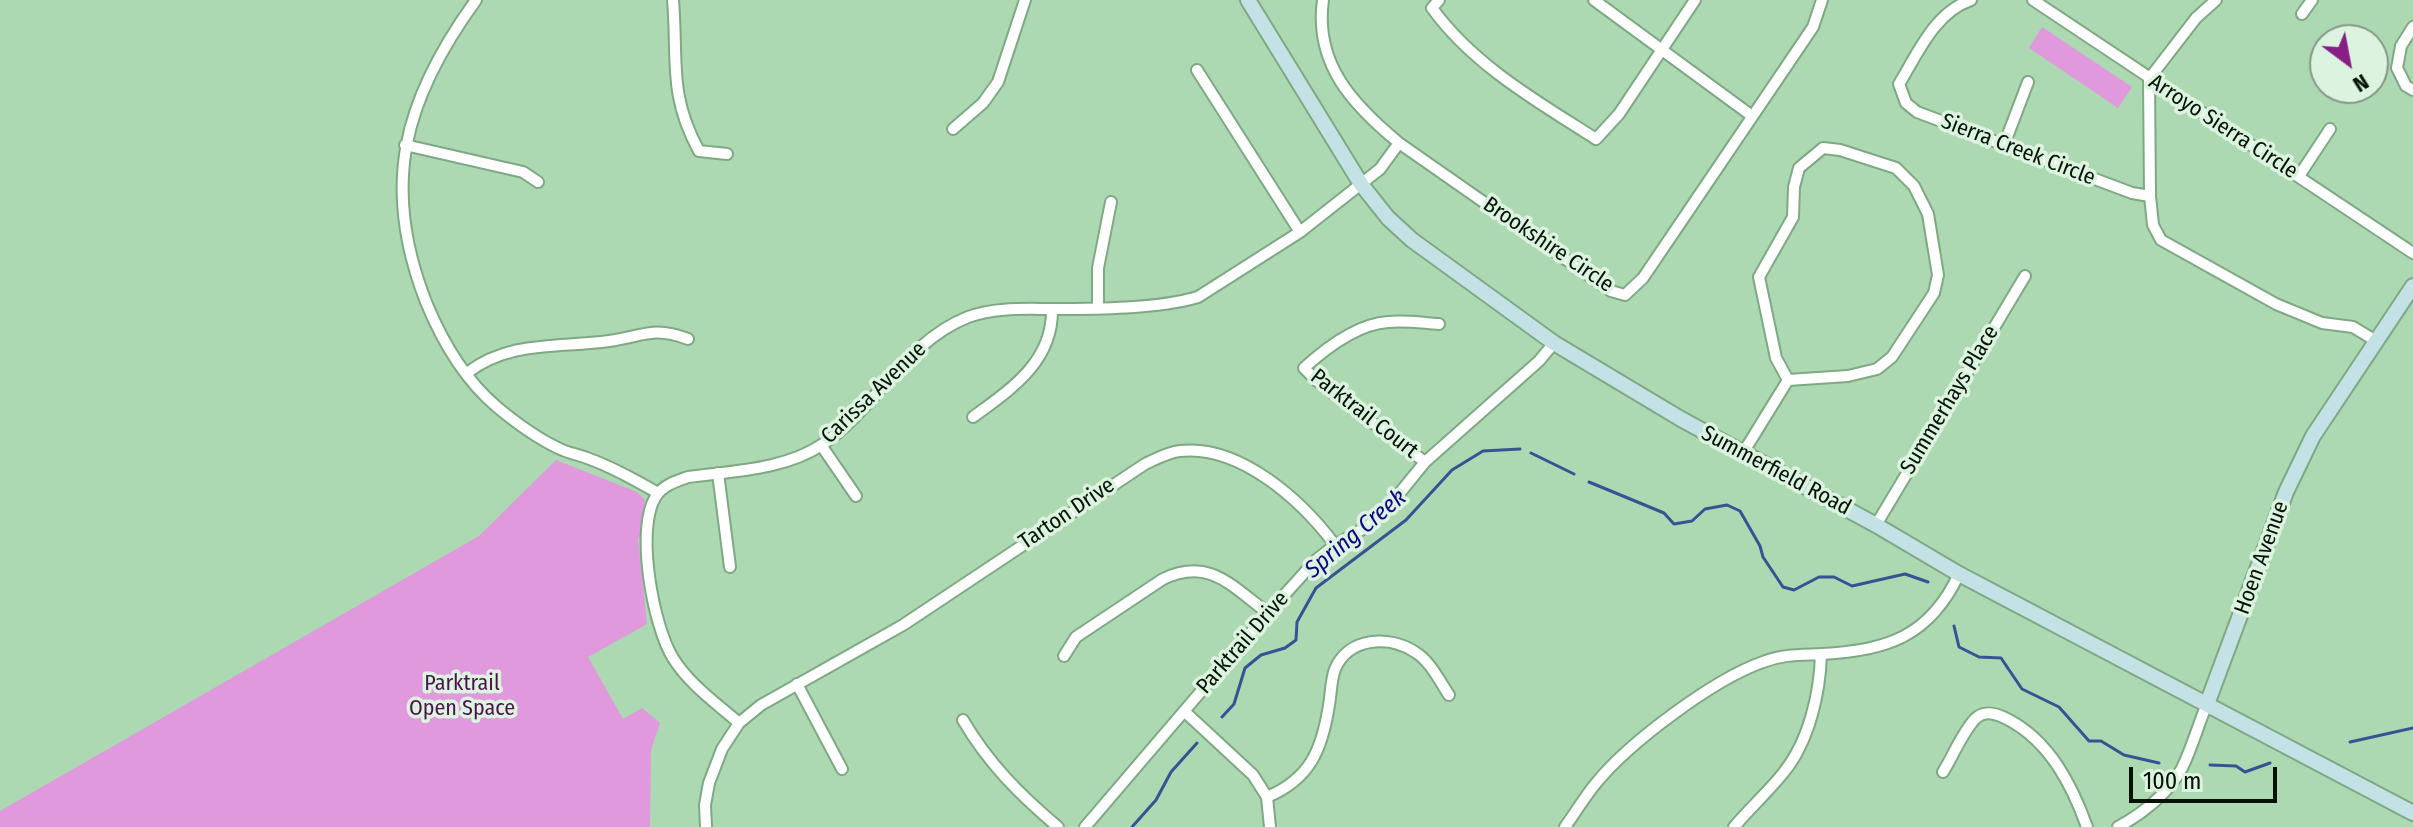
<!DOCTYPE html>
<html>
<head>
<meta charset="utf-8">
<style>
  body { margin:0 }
  #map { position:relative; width:2413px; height:827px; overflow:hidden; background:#acd8b2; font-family:"Fira Sans Condensed",sans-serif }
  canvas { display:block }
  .north { position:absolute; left:2309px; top:24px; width:80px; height:80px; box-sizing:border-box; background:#dcf3df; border:2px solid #869988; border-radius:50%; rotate:148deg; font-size:22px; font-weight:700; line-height:32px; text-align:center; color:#041306 }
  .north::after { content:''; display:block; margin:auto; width:28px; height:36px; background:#871f86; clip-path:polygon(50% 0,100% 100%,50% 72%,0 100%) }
  .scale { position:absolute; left:2129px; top:767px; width:148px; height:36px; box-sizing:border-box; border:4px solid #041306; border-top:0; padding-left:10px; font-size:24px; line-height:28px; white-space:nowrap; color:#041306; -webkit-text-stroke:6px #dcf3df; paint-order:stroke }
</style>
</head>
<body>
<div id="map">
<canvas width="2413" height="827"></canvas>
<div class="north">N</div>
<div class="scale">100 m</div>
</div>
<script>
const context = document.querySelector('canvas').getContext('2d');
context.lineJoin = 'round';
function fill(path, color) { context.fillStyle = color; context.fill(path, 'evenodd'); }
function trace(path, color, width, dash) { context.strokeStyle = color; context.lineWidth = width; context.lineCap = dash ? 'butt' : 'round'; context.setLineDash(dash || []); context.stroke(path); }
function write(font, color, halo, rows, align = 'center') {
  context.font = font + ' "Fira Sans Condensed",sans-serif'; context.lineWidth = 7; context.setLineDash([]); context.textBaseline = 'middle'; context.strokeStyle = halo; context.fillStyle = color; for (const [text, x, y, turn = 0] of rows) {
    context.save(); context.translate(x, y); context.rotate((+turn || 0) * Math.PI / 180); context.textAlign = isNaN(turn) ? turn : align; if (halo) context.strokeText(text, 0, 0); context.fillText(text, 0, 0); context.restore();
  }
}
fill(new Path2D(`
  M2042,27L2132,87L2118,108L2029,48Z
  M556,460L637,492L645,500L642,533L638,539L647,624L588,657L623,719L642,708L660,723L651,750L650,827H0V811L479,536Z`), '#df99dc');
trace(new Path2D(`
  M1531,453L1574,474
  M1589,482L1664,513L1674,524L1692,521L1705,509L1727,505L1740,511L1760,546L1763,557L1783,587L1794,590L1819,577H1834L1852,586L1905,574L1928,582
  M1954,626L1959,647L1979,657L2001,658L2022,689L2059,707L2089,741H2101L2124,755L2159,763
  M1222,717L1234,704L1245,668L1261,655L1285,648L1296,640L1297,622L1316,588L1406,520L1452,470L1483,451L1520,449
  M2350,742L2413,728
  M2210,765L2236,766L2245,772L2270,763
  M1132,827L1156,800L1171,772L1197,743`), '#385293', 3);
const street = new Path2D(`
  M476,0C404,99 380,185 426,302C442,341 465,380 497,407C515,422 537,438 558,448C567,453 577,454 587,458C612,467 635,480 658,493
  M673,0C678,59 668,95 699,151L727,154
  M1323,0C1314,64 1353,105 1399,143L1611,291L1625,295L1643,278L1813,27L1822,0
  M1439,0L1432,8C1473,65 1538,102 1596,139L1619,114L1695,0
  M1594,0L1752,116
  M1971,0C1935,12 1918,53 1899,84L1906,103L1917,112L2132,193L2150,196
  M2033,0L2413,253
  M2216,0L2196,18L2149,79L2150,196L2153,225L2161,240L2276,304L2322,323L2353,327L2376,341
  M2302,14L2312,0
  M2413,27L2401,46L2397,68L2406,86L2413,90
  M1197,70L1300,232
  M953,129L983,103L998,82L1025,0
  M405,145L523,172L538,182
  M2004,145L2028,82
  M1823,148L1840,150L1896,168L1914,186L1928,214L1938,275L1934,293L1892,357L1877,369L1848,376L1788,380L1776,358L1759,277L1793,217L1794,187L1799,168Z
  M2299,176L2330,129
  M1098,307V268L1111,202
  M467,373C510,340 559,348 609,341C644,336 653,326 688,339
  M973,417C1011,389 1053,362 1052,309
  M821,445L856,496
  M1743,453L1788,380
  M1425,462L1317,381L1304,368C1326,348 1358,324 1388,322C1405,320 1423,323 1439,324
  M718,473L730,567
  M1876,525L2025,276
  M1064,656L1076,637L1163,579C1210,557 1231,586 1268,613
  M797,684L842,769
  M1184,711L1253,775L1267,797L1270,827
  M963,720C988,763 1020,795 1058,827
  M739,723C716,703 689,684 673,658C653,626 635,528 656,496C663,485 677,481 688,477C732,471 785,470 823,444C877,407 905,342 968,317C995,307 1025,309 1053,309C1095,309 1158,309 1198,297L1300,232L1380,169L1399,143
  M1943,772C1953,756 1962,733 1975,719C1985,709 1998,714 2009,720C2050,742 2072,785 2087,827
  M1267,797C1310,779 1322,750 1329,705C1331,694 1331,679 1335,669C1349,637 1389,635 1415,652C1430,661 1439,680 1449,695
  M706,827L705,805L709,783L722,749L739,723L761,705L903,625L1145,464C1156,459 1168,452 1180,451C1240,444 1302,501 1335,545
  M1085,827L1268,613L1315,561L1335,545L1368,526L1386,510L1425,462L1539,361L1554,343
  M1565,827C1576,812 1585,796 1597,782C1630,742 1714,679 1763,662C1783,654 1801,655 1822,654C1887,651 1930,636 1959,574
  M1734,827C1750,808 1769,791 1784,772C1809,741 1820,693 1821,654
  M2118,827C2142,814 2169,793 2182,768C2192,748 2198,725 2207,704`);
const secondary = new Path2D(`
  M1248,0L1361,184L1388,218L1412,240L1554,343L1681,419L1876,525L1959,574L2413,813
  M2207,704L2286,492L2313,436L2413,286`);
trace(street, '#7ea984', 14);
trace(secondary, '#7ea984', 18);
trace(street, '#fff', 10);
trace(secondary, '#c4e1e5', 14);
write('22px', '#041306', '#dcf3df', [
  ["Arroyo Sierra Circle",2223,127,33],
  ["Sierra Creek Circle",2018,150,21],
  ["Brookshire Circle",1548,245,34],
  ["Carissa Avenue",874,393,-44],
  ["Summerhays Place",1950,400,-59],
  ["Parktrail Court",1364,414,38],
  ["Summerfield Road",1776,471,28],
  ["Tarton Drive",1067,514,-34],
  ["Hoen Avenue",2262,558,-70],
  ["Parktrail Drive",1243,643,-49]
]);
write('22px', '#4c144c', '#dcf3df', [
  ["Parktrail",462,684],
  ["Open Space",462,709]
]);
write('italic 24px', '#0f0584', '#dcf3df', [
  ["Spring Creek",1356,534,-40]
]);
</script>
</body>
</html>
